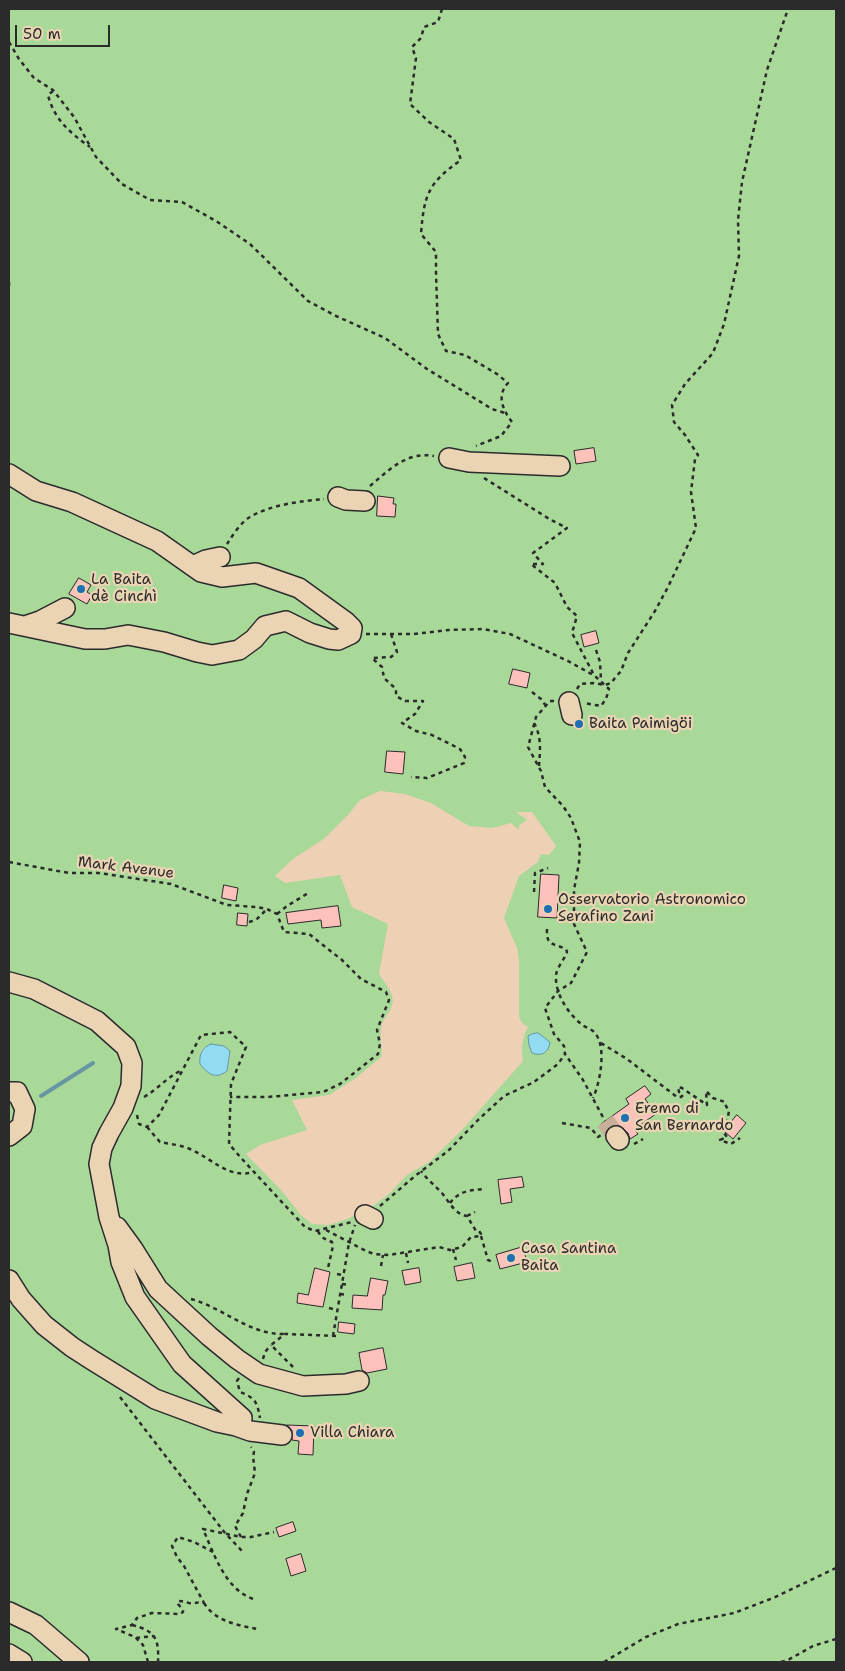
<!DOCTYPE html>
<html>
<head>
<meta charset="utf-8">
<style>
  body { margin:0 }
  #map { position:relative; width:845px; height:1671px; overflow:hidden; background:#eed0b5; font-family:"Shantell Sans",sans-serif }
  canvas { display:block }
  .frame { position:absolute; inset:0; border:10px solid #2b2b2b; pointer-events:none }
  .scale { position:absolute; left:15px; top:25px; width:95px; height:22px; box-sizing:border-box; border:2px solid #2b2b2b; border-top:0; padding-left:6px; font-size:15px; line-height:18px; white-space:nowrap; color:#2b2b2b; -webkit-text-stroke:4px #ead4b3; paint-order:stroke }
</style>
</head>
<body>
<div id="map">
<canvas width="845" height="1671"></canvas>
<div class="frame"></div>
<div class="scale">50 m</div>
</div>
<script>
const context = document.querySelector('canvas').getContext('2d');
context.lineJoin = 'round';
function fill(path, color) { context.fillStyle = color; context.fill(path, 'evenodd'); }
function trace(path, color, width, dash) { context.strokeStyle = color; context.lineWidth = width; context.lineCap = dash ? 'butt' : 'round'; context.setLineDash(dash || []); context.stroke(path); }
function write(font, color, halo, rows, align = 'center') {
  context.font = font + ' "Shantell Sans",sans-serif'; context.lineWidth = 4.5; context.setLineDash([]); context.textBaseline = 'middle'; context.strokeStyle = halo; context.fillStyle = color; for (const [text, x, y, turn = 0] of rows) {
    context.save(); context.translate(x, y); context.rotate((+turn || 0) * Math.PI / 180); context.textAlign = isNaN(turn) ? turn : align; if (halo) context.strokeText(text, 0, 0); context.fillText(text, 0, 0); context.restore();
  }
}
fill(new Path2D(`
  M9,9H836V1662H9ZM380,791L405,794L431,803L469,826L492,828L511,823L519,830V825L527,820L516,812H532L556,846L549,855L541,854L538,862L519,876L504,918L517,948L519,961V1016L522,1023L528,1027C522,1039 521,1048 523,1061L461,1131L429,1162L407,1175L389,1194L370,1208L347,1219L329,1225L312,1224L301,1215L282,1191L246,1154L260,1145L307,1130L292,1100L329,1095L356,1078L382,1056C382,1047 380,1037 381,1028C382,1021 387,1016 390,1010C398,997 386,985 379,974L388,924L352,907L340,875L285,883L275,876L293,859L325,838L347,816L360,800ZM211,1044L224,1046L230,1056L227,1071L200,1053L203,1049Z`), '#a9d999');
const water = new Path2D(`
  M538,1033L550,1042C549,1052 542,1057 532,1053L529,1045L528,1036L532,1034Z
  M211,1044L224,1046L230,1051L227,1071C215,1080 208,1074 200,1064C199,1054 202,1048 211,1044Z`);
fill(water, '#91dcf2');
trace(water, '#6895a2', 1);
trace(new Path2D(`
  M41,1096L93,1063`), '#6895a2', 4);
const building = new Path2D(`
  M594,448L596,461L576,464L574,451Z
  M378,496L394,498L393,504H396L395,517L377,516Z
  M79,578L91,585L87,592L92,595L87,604L69,594Z
  M596,631L599,643L584,647L581,635Z
  M513,669L530,673L527,688L509,684Z
  M387,751L405,752L403,774L385,772Z
  M541,874L559,875L557,918L538,917Z
  M224,885L238,888L236,901L222,898Z
  M338,906L341,926L322,928L321,920L288,924L286,913Z
  M238,913L248,914L247,926L237,925Z
  M645,1086L651,1094L645,1099L656,1114L634,1129L638,1134L630,1139L628,1133L620,1126L614,1125L610,1127L606,1131L601,1124L629,1104L626,1099Z
  M737,1115L746,1123L733,1139L724,1131Z
  M522,1177L524,1187L510,1189L512,1202L501,1204L498,1180Z
  M523,1247L527,1262L500,1269L496,1255Z
  M472,1263L475,1278L457,1281L454,1267Z
  M315,1268L330,1272L323,1307L297,1303L298,1293L308,1295Z
  M419,1268L421,1282L405,1285L402,1271Z
  M371,1278L388,1281L385,1295H383L382,1310L352,1308L353,1295L367,1296Z
  M339,1322L355,1324L354,1334L338,1332Z
  M383,1348L387,1369L367,1373L362,1370L359,1353Z
  M287,1425L314,1426L313,1455L298,1454L299,1441L292,1440V1431Z
  M293,1522L296,1531L279,1537L276,1528Z
  M301,1554L306,1571L291,1576L286,1559Z`);
fill(building, '#fdc1bc');
trace(building, '#2b2b2b', 1);
trace(new Path2D(`
  M605,1121L616,1136`), '#c7af99', 19, [19, 9]);
const minor = new Path2D(`
  M449,458L469,462L560,466
  M9,474L36,491L72,502L157,541L201,572L222,577L256,573L299,588L346,622L352,628L351,634L338,640L329,639L310,633L286,621L265,626L254,639L239,650L212,655L197,652L164,642L128,635L105,639H85L9,623
  M338,497L346,500L365,501
  M193,566L206,560L220,557
  M25,626L40,621L65,608
  M569,702L572,715
  M9,982L34,989L97,1021L126,1047L132,1063L131,1086L123,1108L109,1133L102,1148L99,1164L109,1217L118,1245L121,1262L135,1297L182,1364L242,1418L241,1422L236,1426L217,1422L155,1399L92,1360L72,1347L44,1325L21,1299L9,1280
  M9,1092H17L25,1109L22,1126L9,1136
  M616,1136L619,1140
  M365,1215L373,1219
  M117,1227L133,1249L158,1289L209,1336L237,1359L259,1374L303,1386L346,1384L359,1381
  M236,1426L250,1431L282,1435
  M9,1612L36,1625L79,1662
  M9,1654L22,1662`);
trace(minor, '#2b2b2b', 22);
trace(new Path2D(`
  M442,9L438,22L424,27L421,38L412,47L416,58L410,104L429,122L454,139L461,160C428,183 424,195 421,234L436,252V273L438,334L446,351L465,355L497,374L508,383C496,396 503,410 512,422L501,436L476,446
  M9,42L19,59L34,78L53,90L74,117L96,157L122,184L150,200L182,202L216,221L250,244L308,301L336,316L385,338L427,369L458,388L492,409L505,413
  M53,91L48,95C54,119 70,133 90,147
  M9,282V289
  M484,478L551,520L567,528L533,553L543,564H531L555,583L567,607L577,616L572,633L594,675
  M370,486C389,470 407,451 434,456
  M227,544C233,535 241,522 250,517C270,505 301,501 324,499
  M366,634H414L449,630L483,629L510,634L568,661L595,676L609,689L606,699L601,706L584,703
  M391,634L397,652L391,657L372,658L382,667L384,678L396,689V696L405,701H423L415,714L402,723L416,731L432,735L460,749L465,757L464,763L427,778L411,777
  M596,650L600,662L601,680
  M577,689L580,684L593,683L605,685L611,683L615,678L621,671L628,653L655,611L668,587L696,528L691,492L695,459L698,455L685,435L674,422L672,405L685,384L713,353L724,324L739,256L738,220L742,182L767,70L788,9
  M532,692L541,699L546,706
  M554,701H550L536,717L528,747L541,771L545,787L563,806L571,818L580,842L579,863L574,890V924L587,952L571,983L558,991L545,1008L554,1034L564,1046L565,1054L583,1080L605,1121
  M534,723C542,737 540,751 539,766
  M9,862L69,873H99L171,884L227,905L256,907L267,909L277,914L284,932L309,934L342,960L361,979L386,992L389,1000L377,1030L380,1044L378,1054L340,1084L323,1092L268,1097H230
  M534,892L535,873L548,868
  M277,914L287,906L310,892
  M249,922L256,920L267,909
  M547,929C546,946 553,943 566,949L567,952C565,959 556,968 556,976C555,993 567,1012 580,1023C584,1027 589,1028 593,1031C608,1044 600,1083 593,1098
  M601,1043L627,1059L677,1097H681L683,1095L679,1092L678,1087L682,1088L707,1105L706,1091L713,1098L725,1102L726,1106L729,1111L727,1122L722,1130L727,1137L720,1140L731,1144L740,1138
  M144,1097C158,1089 167,1077 182,1070
  M137,1115L139,1124L147,1127L159,1115L201,1035L230,1032L246,1047L231,1084L229,1144L242,1159L305,1227L315,1231L352,1222
  M562,1123L591,1128L598,1137L601,1135
  M147,1127L160,1142C170,1144 181,1145 190,1149C213,1159 228,1179 254,1172
  M634,1144L643,1139
  M450,1203C459,1191 470,1190 484,1189
  M380,1206L415,1176L448,1151L478,1120L504,1096L534,1082L558,1064L565,1054
  M467,1216L475,1212
  M326,1230L366,1251L374,1254L389,1255L439,1247L450,1250L462,1247L471,1237L481,1236V1234L479,1231H476L467,1216C454,1214 449,1201 441,1192C434,1185 427,1179 421,1171
  M318,1231C321,1238 325,1239 332,1242L333,1246L328,1268
  M481,1236L488,1260L493,1262
  M453,1249L456,1260
  M406,1253L408,1263
  M381,1266L383,1255
  M337,1274L343,1275
  M342,1284L350,1285
  M340,1294L348,1295
  M191,1299C224,1308 249,1335 285,1334
  M329,1308L337,1310
  M333,1336L349,1243L355,1225
  M263,1359L265,1352L271,1345
  M293,1367L271,1345L285,1334L338,1336
  M239,1378L237,1381L240,1392C255,1398 257,1401 260,1418
  M120,1397L225,1533L243,1552
  M241,1537L235,1526L243,1513L247,1494L255,1473L253,1456L254,1452L251,1447
  M253,1599C225,1589 214,1554 203,1529L241,1537H251L274,1532
  M204,1603C215,1621 237,1625 257,1629
  M132,1625C156,1631 159,1639 158,1662
  M136,1638L154,1636
  M148,1662L143,1645L135,1637L116,1629L132,1625L137,1618L152,1613L180,1614L183,1612V1610L178,1604V1601C183,1601 185,1602 189,1603C195,1604 199,1601 204,1603L184,1566L177,1557L172,1546L178,1537L194,1542L213,1552
  M604,1662L646,1637L678,1624L734,1613L773,1598L836,1568
  M781,1662L788,1660L813,1646L836,1639`), '#2b2b2b', 2.5, [4, 4]);
trace(minor, '#ead4b3', 19);
for (const [x, y, r, color] of [
  [81,589,5,"#1f6fb2"],
  [579,724,5,"#1f6fb2"],
  [548,909,5,"#1f6fb2"],
  [625,1118,5,"#1f6fb2"],
  [511,1258,5,"#1f6fb2"],
  [300,1433,5,"#1f6fb2"]
]) { const dot = new Path2D(); dot.arc(x, y, r, 0, 2 * Math.PI); context.fillStyle = color; context.fill(dot); trace(dot, '#ead4b3', 2); }
write('15px', '#2b2b2b', '#ead4b3', [
  ["La Baita",91,580],
  ["dè Cinchì",91,597],
  ["Baita Paimigöi",589,724],
  ["Osservatorio Astronomico",558,900],
  ["Serafino Zani",558,917],
  ["Eremo di",635,1109],
  ["San Bernardo",635,1126],
  ["Casa Santina",521,1249],
  ["Baita",521,1266],
  ["Villa Chiara",310,1433]
], 'left');
write('15px', '#2b2b2b', '#ead4b3', [
  ["Mark Avenue",126,868,7]
]);
</script>
</body>
</html>
